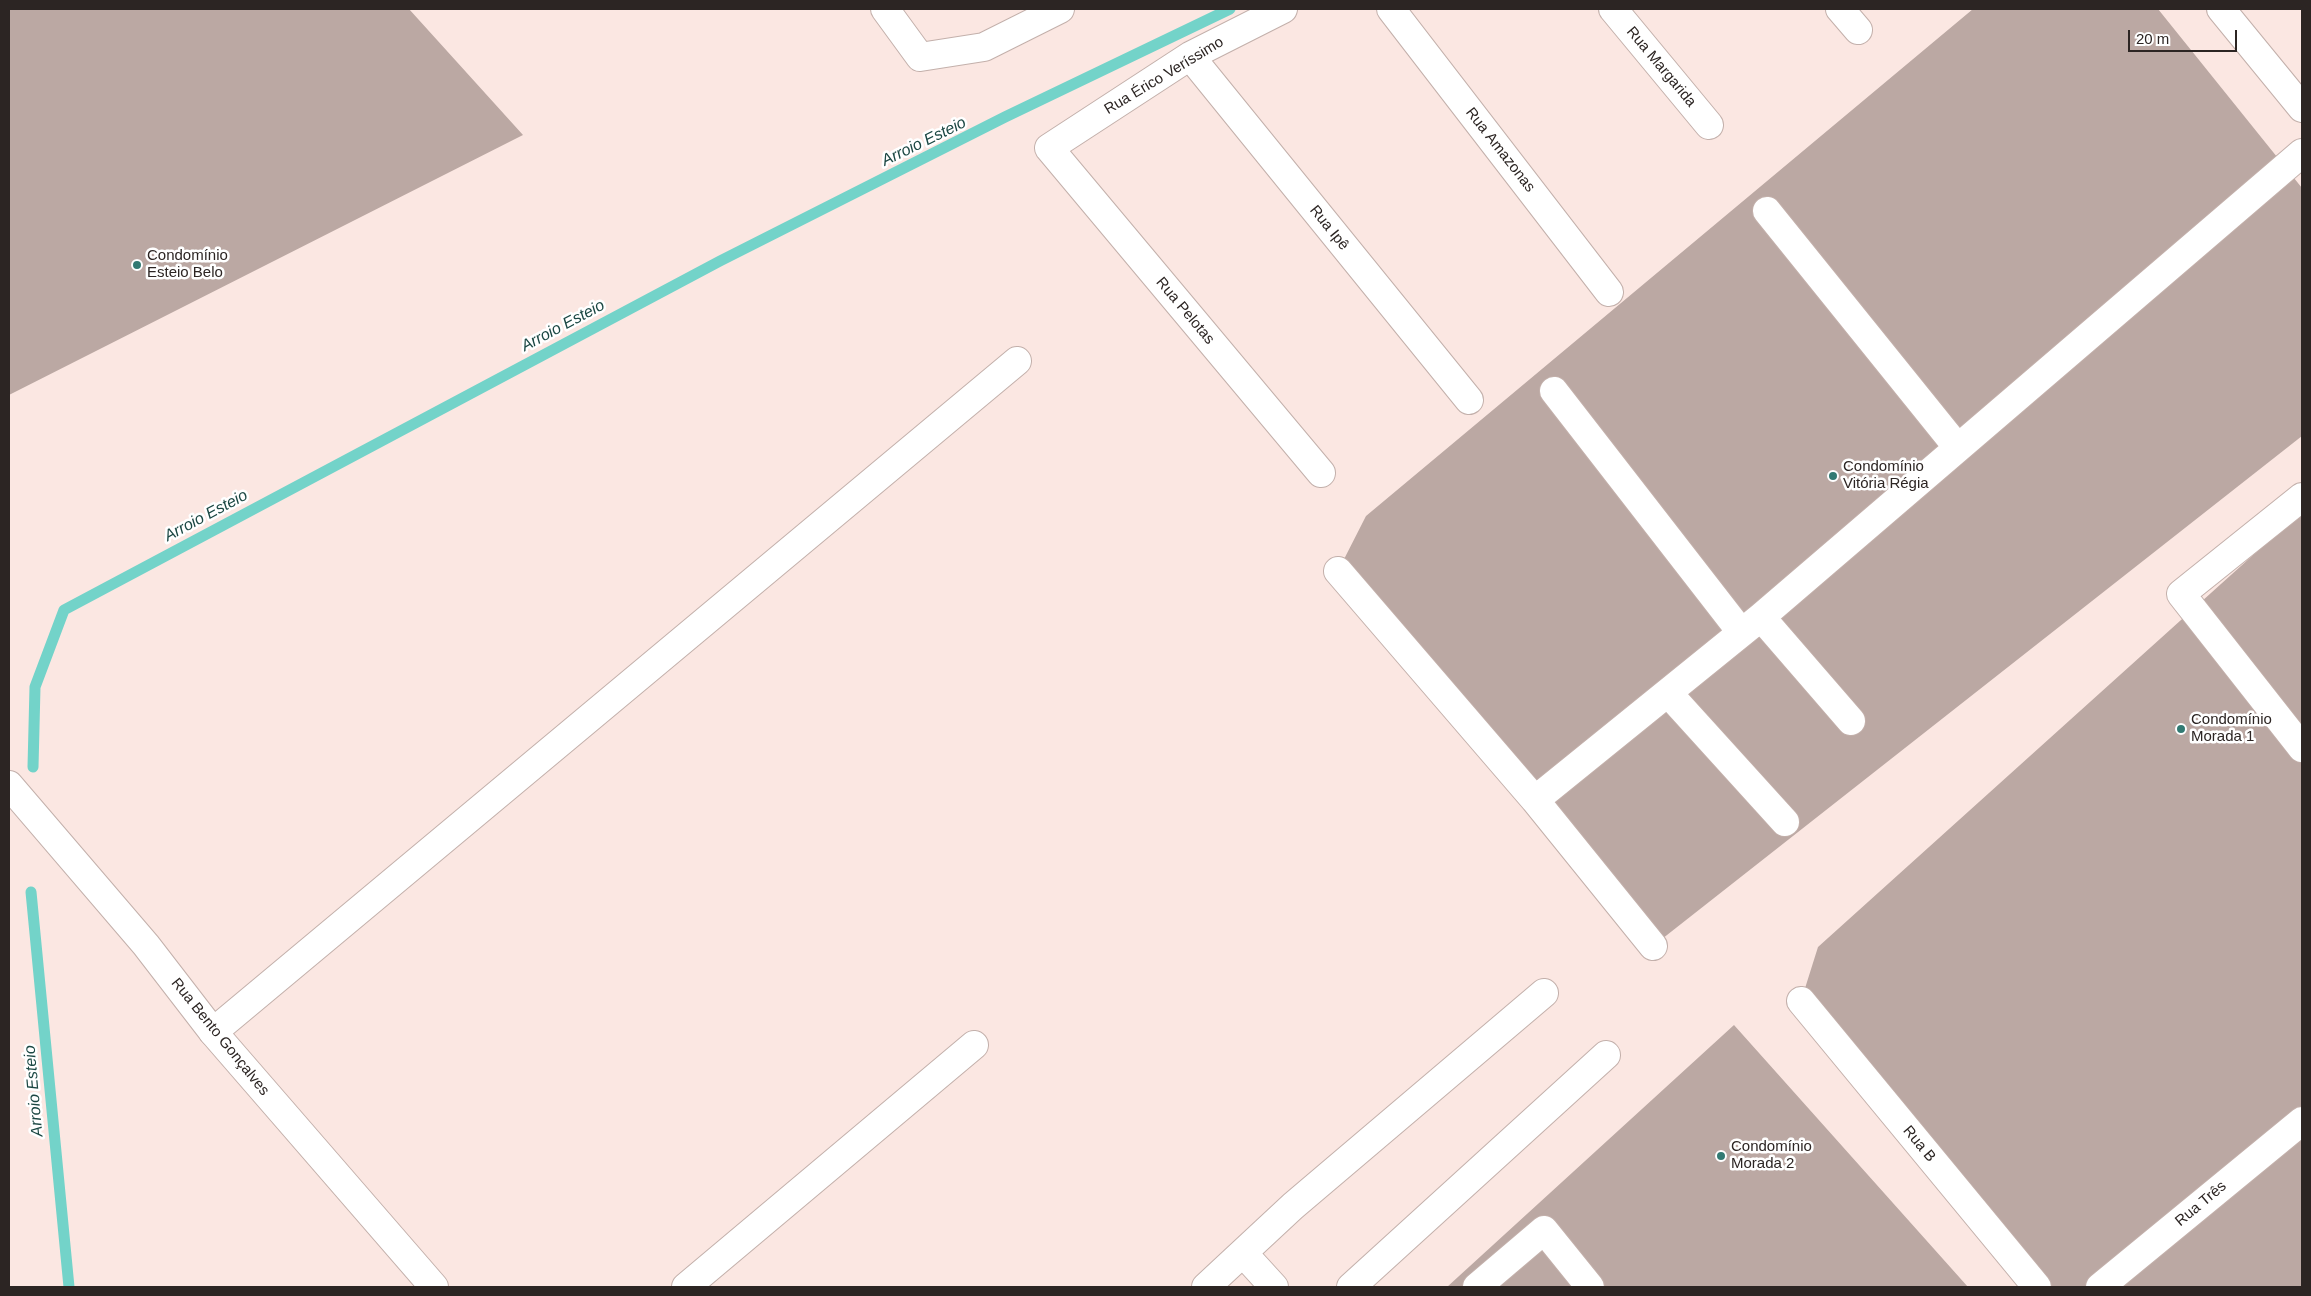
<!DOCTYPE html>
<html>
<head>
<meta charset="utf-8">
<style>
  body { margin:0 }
  #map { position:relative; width:2311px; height:1296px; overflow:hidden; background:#fbe7e2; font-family:Helvetica,sans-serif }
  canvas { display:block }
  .frame { position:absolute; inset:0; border:10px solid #2c2523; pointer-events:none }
  .scale { position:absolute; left:2128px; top:30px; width:109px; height:22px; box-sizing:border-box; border:2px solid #2c2523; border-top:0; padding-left:6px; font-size:15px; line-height:18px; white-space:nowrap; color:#2c2523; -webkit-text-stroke:4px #fff; paint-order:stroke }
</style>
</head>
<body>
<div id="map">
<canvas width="2311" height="1296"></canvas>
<div class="frame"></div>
<div class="scale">20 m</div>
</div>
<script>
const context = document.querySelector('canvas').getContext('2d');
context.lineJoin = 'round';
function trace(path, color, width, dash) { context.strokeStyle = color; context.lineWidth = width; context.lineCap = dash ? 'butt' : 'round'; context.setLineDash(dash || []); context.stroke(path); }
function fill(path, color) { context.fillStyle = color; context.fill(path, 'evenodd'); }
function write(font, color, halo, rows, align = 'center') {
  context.font = font + ' Helvetica,sans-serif'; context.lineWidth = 5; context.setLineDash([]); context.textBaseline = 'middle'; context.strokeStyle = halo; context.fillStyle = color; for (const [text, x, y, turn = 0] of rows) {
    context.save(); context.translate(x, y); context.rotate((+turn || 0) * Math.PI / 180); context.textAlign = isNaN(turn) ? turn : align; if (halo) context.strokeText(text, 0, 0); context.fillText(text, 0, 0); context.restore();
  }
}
trace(new Path2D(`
  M33,767L35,687L64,610L720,261L1005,117L1230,9
  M31,892L69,1287`), '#73d3c9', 11);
fill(new Path2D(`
  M9,9H409L523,135L9,395Z
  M1973,9H2158L2302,188V436L1653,946L1338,571L1366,516Z
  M2302,511V1287H2046L1801,1001L1818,947Z
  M1734,1025L1968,1287H1447Z`), '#bba8a3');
const minor = new Path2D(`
  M885,9L920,57L984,47L1060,9
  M1283,9L1190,56L1049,148L1321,473
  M1391,9L1609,292
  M1613,9L1709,125
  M1840,9L1858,30
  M1190,56L1469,400
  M1767,211L1958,448
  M1554,391L1741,632
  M2302,497L2181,594L2302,748
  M1338,571L1535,800L1653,946
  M1761,617L1851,721
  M1668,693L1785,822
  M1535,800L1761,617L2302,153
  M1801,1001L2037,1287
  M213,1032L1017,361
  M1243,1253L1274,1287
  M686,1287L974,1045
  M1206,1287L1293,1206L1544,993
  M1351,1287L1606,1055
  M1477,1287L1544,1230L1590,1287
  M2100,1287L2302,1121`);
const major = new Path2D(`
  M2221,9L2302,108
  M9,785L146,945L213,1032L434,1287`);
trace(minor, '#c3b0ab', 30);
trace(major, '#c3b0ab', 30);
trace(minor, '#fff', 28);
trace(major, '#fff', 28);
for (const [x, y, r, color] of [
  [137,265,5,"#327a73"],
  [1833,476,5,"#327a73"],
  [2181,729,5,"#327a73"],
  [1721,1156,5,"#327a73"]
]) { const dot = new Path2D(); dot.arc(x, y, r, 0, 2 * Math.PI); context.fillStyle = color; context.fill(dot); trace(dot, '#fff', 2); }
write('15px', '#2c2523', '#fff', [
  ["Rua Margarida",1661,67,50],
  ["Rua Érico Veríssimo",1164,76,-31],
  ["Rua Amazonas",1500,150,52],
  ["Rua Ipê",1329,228,51],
  ["Rua Pelotas",1185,311,50],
  ["Rua Bento Gonçalves",220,1037,51],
  ["Rua B",1919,1144,50],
  ["Rua Três",2201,1204,-40]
]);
write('15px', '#2c2523', '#fff', [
  ["Condomínio",147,256],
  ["Esteio Belo",147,273],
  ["Condomínio",1843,467],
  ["Vitória Régia",1843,484],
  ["Condomínio",2191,720],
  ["Morada 1",2191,737],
  ["Condomínio",1731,1147],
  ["Morada 2",1731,1164]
], 'left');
write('italic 16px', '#1b4743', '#fff', [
  ["Arroio Esteio",924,142,-26],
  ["Arroio Esteio",563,326,-28],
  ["Arroio Esteio",206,516,-28],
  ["Arroio Esteio",34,1091,-95]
]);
</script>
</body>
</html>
